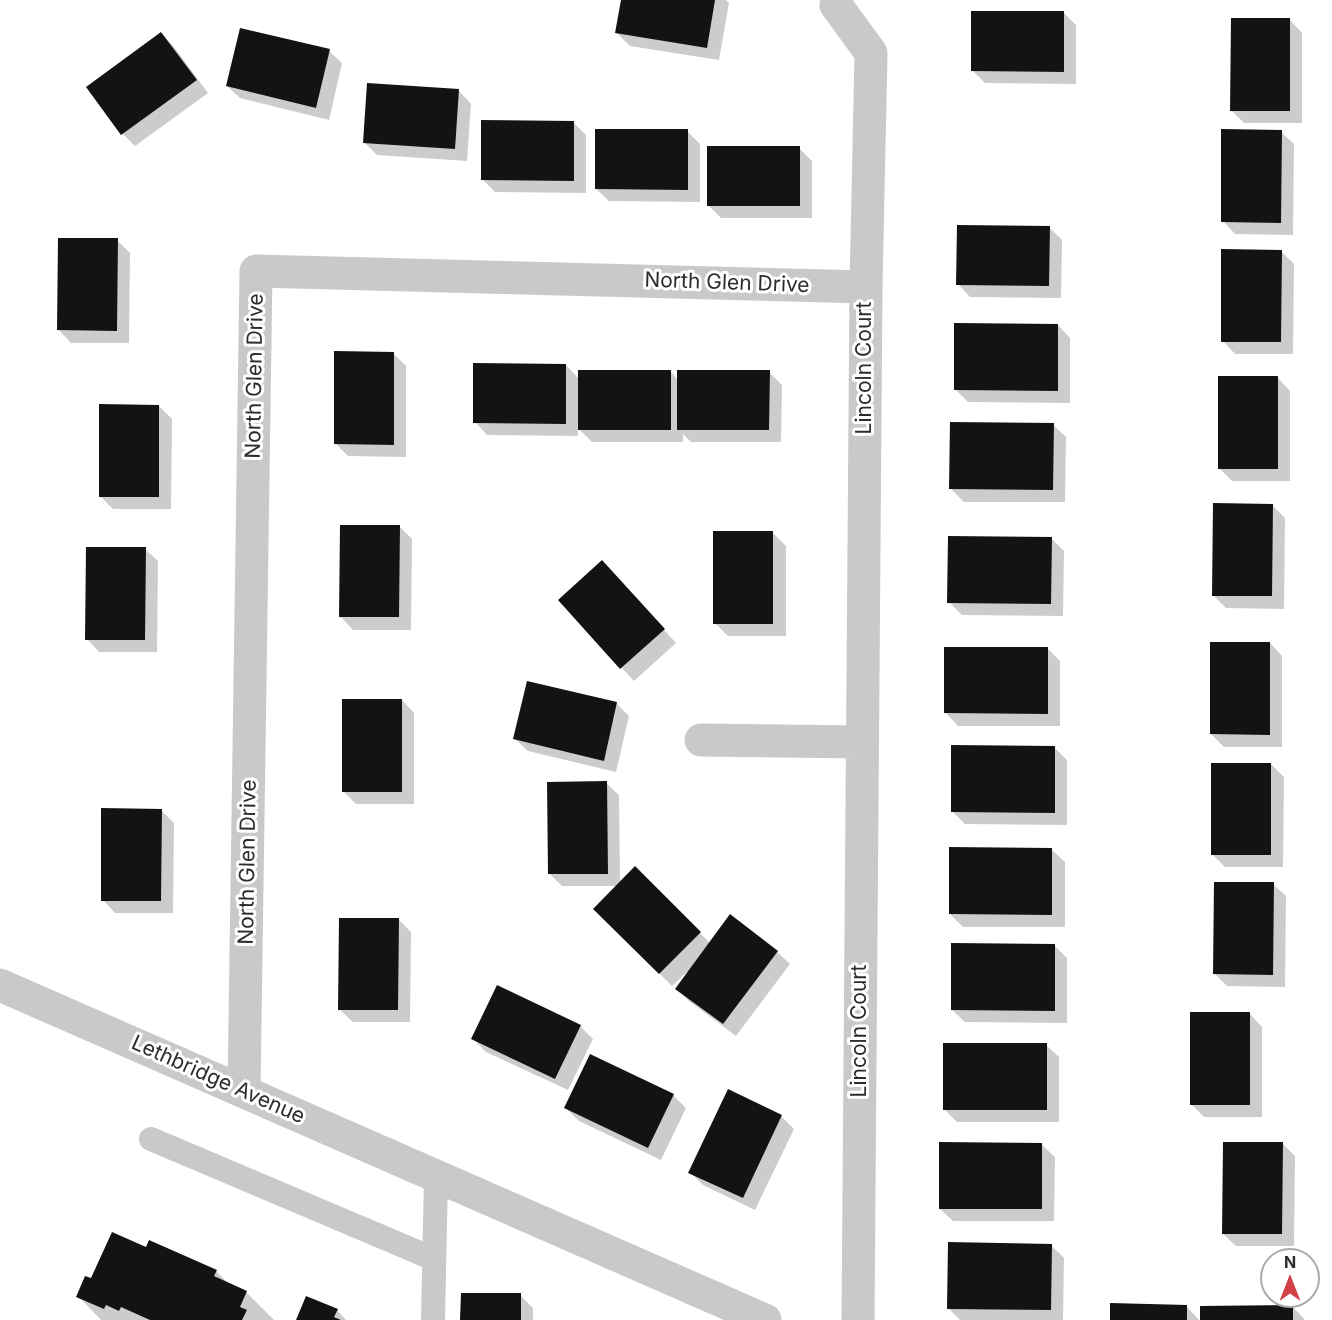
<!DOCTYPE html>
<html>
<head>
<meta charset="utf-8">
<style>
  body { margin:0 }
  #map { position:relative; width:1332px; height:1320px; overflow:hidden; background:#fff; font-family:Inter,sans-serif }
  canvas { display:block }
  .north { position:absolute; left:1260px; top:1248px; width:60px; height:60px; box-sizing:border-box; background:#fff; border:2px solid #ababab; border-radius:50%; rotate:0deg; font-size:16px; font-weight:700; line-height:24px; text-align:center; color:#2c2c2c }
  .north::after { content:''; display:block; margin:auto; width:21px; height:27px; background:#d33f46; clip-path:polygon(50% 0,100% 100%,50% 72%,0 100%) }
</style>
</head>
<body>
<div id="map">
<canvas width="1332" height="1320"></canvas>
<div class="north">N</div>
</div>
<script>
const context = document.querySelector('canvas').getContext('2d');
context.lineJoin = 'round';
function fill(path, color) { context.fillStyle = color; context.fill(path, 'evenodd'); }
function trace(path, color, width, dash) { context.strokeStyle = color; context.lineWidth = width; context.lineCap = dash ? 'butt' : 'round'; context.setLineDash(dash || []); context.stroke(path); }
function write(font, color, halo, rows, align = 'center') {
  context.font = font + ' Inter,sans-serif'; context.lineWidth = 6; context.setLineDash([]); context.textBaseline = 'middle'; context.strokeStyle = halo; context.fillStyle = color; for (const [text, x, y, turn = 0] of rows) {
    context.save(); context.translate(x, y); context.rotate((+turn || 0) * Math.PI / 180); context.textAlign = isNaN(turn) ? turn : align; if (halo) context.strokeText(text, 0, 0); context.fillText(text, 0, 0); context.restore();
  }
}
fill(new Path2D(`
  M622,0H726L729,3L719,60L630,46L617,33Z
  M1064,13L1076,25V84L985,83L972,70Z
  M1290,20L1302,33V123H1244L1231,110Z
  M161,34L174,47L208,93L135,146L123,134Z
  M329,51L342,63L329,120L240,98L227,86Z
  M459,91L471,104L467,161L377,155L364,142Z
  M573,122L586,135V193L495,192L482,179Z
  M687,131L700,144V202L609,201L596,189Z
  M1281,132L1294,144L1293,235L1235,234L1223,221Z
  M799,148L812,161V218H721L708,205Z
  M1049,227L1062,240L1061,298L970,297L958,284Z
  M117,240L130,253L129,343H71L59,330Z
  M1281,251L1294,264L1293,354H1235L1223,341Z
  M1058,325L1070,338V403L968,402L956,390Z
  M394,354L406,366V457L348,456L335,443Z
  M566,365L580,380L671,372L678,380L769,372L782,385L781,442H691L683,434V442H592L578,428V436L487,435L475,422Z
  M1278,378L1290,391V481H1232L1219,468Z
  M159,406L172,419L171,509H113L100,496Z
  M1053,425L1066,437L1065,502H964L951,489Z
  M1272,505L1285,518L1284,609L1226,608L1213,595Z
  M399,526L412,539L411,630H353L341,617Z
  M773,533L786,546V636H728L715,623Z
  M1051,538L1064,551L1063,616L962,615L949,602Z
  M145,549L158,561L157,652H99L87,639Z
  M615,575L676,643L634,681L560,601Z
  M1270,643L1282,656V747H1224L1211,734Z
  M1048,649L1060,661V726H958L946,713Z
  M528,682L617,704L629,716L616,772L528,751L515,739Z
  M402,700L414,713V804H356L343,791Z
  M1054,747L1067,760V825L965,824L952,811Z
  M1271,764L1284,777L1283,867H1225L1212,854Z
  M606,783L619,795L620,884L635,869L710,943L777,952L790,964L736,1036L689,1001L677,989L689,972L688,971L672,986L595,909L618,886H562L550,874Z
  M161,810L174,823L173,913H115L103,900Z
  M1052,850L1065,862V927H963L950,914Z
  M1273,884L1286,896L1285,987L1227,986L1215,974Z
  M398,919L411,932L410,1022H353L340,1010Z
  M1054,945L1067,958V1023L965,1022L952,1010Z
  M1250,1014L1262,1027V1117H1204L1191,1104Z
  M580,1026L593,1039L568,1090L486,1052L473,1039Z
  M1046,1045L1059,1057V1122H957L944,1109Z
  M673,1095L686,1108L661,1160L579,1121L566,1108Z
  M781,1116L794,1129L755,1210L703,1185L690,1172Z
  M1282,1143L1295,1156L1294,1246H1236L1223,1234Z
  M1042,1145L1055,1157L1054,1221H953L940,1209Z
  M1051,1245L1064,1258L1063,1320H960L949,1309Z
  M146,1249L216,1271L230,1285L246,1292L274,1320H101L78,1296L92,1280Z
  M520,1295L533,1308V1320H462Z
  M1186,1306L1199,1320H1112Z
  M1293,1307L1305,1320H1202Z
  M337,1310L346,1320H298Z`), '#0003');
fill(new Path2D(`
  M621,0H715L707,48L615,33Z
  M971,11H1064V72L971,71Z
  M1231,18H1290V111H1230Z
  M240,28L330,49L316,108L226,86Z
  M161,32L197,80L121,135L86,87Z
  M367,83L459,89L455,149L363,143Z
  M481,120L574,121V181L481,180Z
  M595,129H688V190L595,189Z
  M1221,129L1282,130L1281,223L1221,222Z
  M707,146H800V206H707Z
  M957,225L1050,226L1049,286L956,285Z
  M58,238H118L117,331L57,330Z
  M1221,249L1282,250L1281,342H1221Z
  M954,323L1058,324V391L954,390Z
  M334,351L394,352V445L334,444Z
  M473,363L566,364V424L473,423Z
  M578,370H671V430H578Z
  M677,370H770L769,430H677Z
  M1218,376H1278V469H1218Z
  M99,404L159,405V497H99Z
  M950,422L1054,423L1053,490L949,489Z
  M1213,503L1273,504L1272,596H1212Z
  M340,525H400L399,617H339Z
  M713,531H773V624H713Z
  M948,536L1052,537L1051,604L947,603Z
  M86,547H146L145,640H85Z
  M602,560L665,629L620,669L558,600Z
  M1210,642H1270V735L1210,734Z
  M944,647H1048V714L944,713Z
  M527,681L617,702L604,761L513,739Z
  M342,699H402V792H342Z
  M951,745L1055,746V813L951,812Z
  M1211,763H1271V855H1211Z
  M607,781L608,874H548L547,782Z
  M101,808L162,809L161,901H101Z
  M949,847L1052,848V915L949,914Z
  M635,866L701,932L659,974L593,909Z
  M1214,882H1274L1273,975L1213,974Z
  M730,914L778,951L723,1024L675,989Z
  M339,918H399L398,1010H338Z
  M951,943L1055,944V1011L951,1010Z
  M497,985L581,1025L555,1079L471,1039Z
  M1190,1012H1250V1105H1190Z
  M943,1043H1047V1110H943Z
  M590,1054L674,1094L648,1148L564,1108Z
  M728,1089L782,1115L743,1198L688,1173Z
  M939,1142L1042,1143V1209H939Z
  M1223,1142H1283L1282,1234H1222Z
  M112,1232L146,1247L149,1240L217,1270L214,1276L247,1291L240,1307L247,1310L242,1320H150L121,1307L119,1311L106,1305L104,1309L76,1297L85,1276L91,1278Z
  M948,1242L1052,1244L1051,1310L947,1309Z
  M461,1293H521V1320H460Z
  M306,1296L338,1309L334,1317L341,1320H296Z
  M1110,1303L1187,1305V1320H1110Z
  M1293,1305V1320H1200V1306Z`), '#131313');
trace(new Path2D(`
  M151,1139L434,1259
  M433,1320L436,1176`), '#c9c9c9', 24);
trace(new Path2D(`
  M836,5L871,53L866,287L858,1320
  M701,740L862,742
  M0,985L765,1320
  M244,1091L256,271L866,287`), '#c9c9c9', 33);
write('21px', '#2c2c2c', '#fff', [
  ["North Glen Drive",727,283,2],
  ["Lincoln Court",865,368,-90],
  ["North Glen Drive",255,376,-89],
  ["North Glen Drive",248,862,-89],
  ["Lincoln Court",860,1031,-90],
  ["Lethbridge Avenue",218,1080,24]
]);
</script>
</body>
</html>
